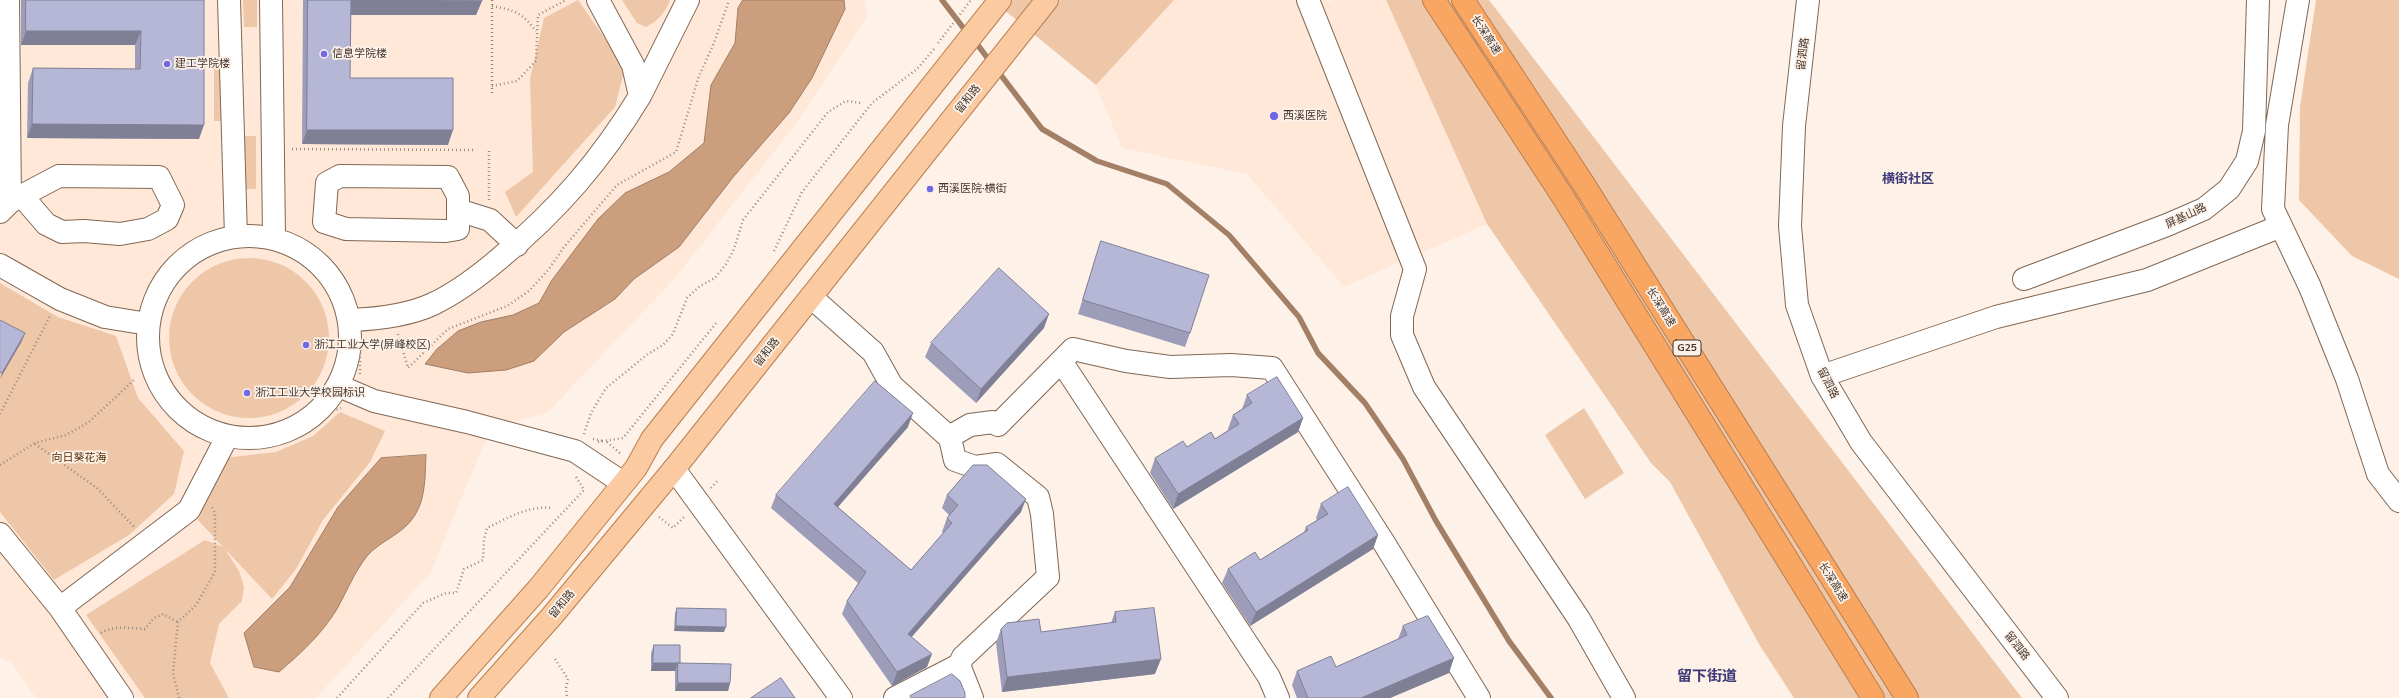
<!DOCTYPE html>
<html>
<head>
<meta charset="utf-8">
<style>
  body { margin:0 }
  canvas { display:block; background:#fdf1e8 }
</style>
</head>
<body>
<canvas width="2399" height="698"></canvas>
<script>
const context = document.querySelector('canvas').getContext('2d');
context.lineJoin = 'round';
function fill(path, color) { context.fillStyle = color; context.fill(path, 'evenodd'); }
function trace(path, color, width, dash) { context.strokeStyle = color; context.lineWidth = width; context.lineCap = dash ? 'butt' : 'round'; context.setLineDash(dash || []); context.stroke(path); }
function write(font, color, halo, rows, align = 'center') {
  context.font = font + ' Mulish,"Noto Sans SC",sans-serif'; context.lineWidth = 3.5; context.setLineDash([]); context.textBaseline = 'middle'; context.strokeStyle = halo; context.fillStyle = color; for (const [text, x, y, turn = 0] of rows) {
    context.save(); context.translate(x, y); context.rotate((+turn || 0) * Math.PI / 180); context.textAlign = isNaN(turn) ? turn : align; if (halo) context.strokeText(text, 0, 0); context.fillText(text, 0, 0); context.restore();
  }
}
fill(new Path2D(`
  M0,0H864L867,16L797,122L676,277L548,412L490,429L430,573L316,698H36L11,662L0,658Z
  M1169,0H1327L1328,2L1333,0H1386L1487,224L1344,287L1247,174L1122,148L1096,85Z`), '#ffe8d8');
fill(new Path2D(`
  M243,0H257V27H244Z
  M578,0L625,67L615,107L516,217L505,192L533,172L530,79L544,18Z
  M622,0H670C665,13 659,20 646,27L637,23Z
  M992,0H1174L1096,85Z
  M1386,0H1489L2022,698H1794L1759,644L1670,482L1651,463L1487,224Z
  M2316,0H2399V279L2352,256L2299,200L2300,107Z
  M214,64H225V121H214Z
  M238,136H256V189H238Z
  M169 338a80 80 0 1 1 160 0a80 80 0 1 1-160 0Z
  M0,283L58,317L116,336L138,398L184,451L174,494L129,535L54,580L0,512Z
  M1584,408L1624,473L1585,499L1545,435Z
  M340,412L385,431L370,462L323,520L296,569L272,599L225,549L239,571L244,587L242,601L219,624L210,663L229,698H145L86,615L205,540L223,547L198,520L224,458L276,452L313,436Z`), '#eec7a9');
const water = new Path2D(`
  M743,0H844L845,9L812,78L789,113L734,176L679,247L634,279L615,299L564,332L534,361L506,370L468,373L425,364L437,349L458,331L481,322L513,315L539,303L552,280L598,219L625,193L669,172L704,143L711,85L735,43L738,8Z
  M426,455C425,474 426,498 415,515C404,534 381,540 367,556C354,573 347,591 337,609C322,634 301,653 279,672L254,667L244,633L290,587L338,507L381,458Z`);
fill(water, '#cb9e7d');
trace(water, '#a27f65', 1);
trace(new Path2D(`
  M942,0L968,34
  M974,40L992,64
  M997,70L1042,129L1097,161L1167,184L1229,235L1299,317L1318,353L1365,403L1403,459L1436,521L1509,641L1551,698`), '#a27f65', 5.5);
const minor = new Path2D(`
  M8,0L10,202
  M229,0L236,237
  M271,0L274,236
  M1308,0L1415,269L1402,316V335L1424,387L1579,619L1624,698
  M1808,0L1794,126L1790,226L1797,305L1822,376L1861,442L2057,698
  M2298,0L2277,125L2273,209L2310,287L2347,379L2378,474L2399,501
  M640,96L688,0
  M340,176L448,177L458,196V229L446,231L346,229L324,222L327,183Z
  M458,210L490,220L517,245
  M0,212L10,202L59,176L159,177L173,205L167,219L148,229L120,234L84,231L62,232L46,224L22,196
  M148 337a101 101 0 1 1 202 0a101 101 0 1 1-202 0Z
  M0,265L60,299L105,317L148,324
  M2024,279L2167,225L2204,209L2229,189L2247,161L2254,131L2258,0
  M811,297L873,352L892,386L950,438L955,460L975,467L997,464L1038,497L1042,514L1048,577L963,657L959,665L895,698
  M350,320C378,319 407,316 433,304C458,292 479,276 500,258C558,210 601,160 640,96L633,65L598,0
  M1061,361L1269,677L1278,698
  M1822,376L1996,317L2147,280L2281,226
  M339,386L374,401L467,422L575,451L623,483
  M949,437L970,425L993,422L998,425L1073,349L1126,361L1170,367L1231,365L1272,368L1384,543L1479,698
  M674,469L841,698
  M0,534L60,608L122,698
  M60,608L189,510L227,437
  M959,665L972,698`);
const major = new Path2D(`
  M441,698L538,589L636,468L652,439L1000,0
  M479,698L552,616L674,469L1047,0`);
const highway = new Path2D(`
  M1434,0L1563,197L1873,698
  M1463,0L1583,183L1907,698`);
trace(minor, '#816753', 24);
trace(major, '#b97f50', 24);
trace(highway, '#b97f50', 24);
trace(new Path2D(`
  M492,0V96
  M492,6C515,10 522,13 536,31
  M938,43L971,0
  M492,86L517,81L536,61L538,15L566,0
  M292,149L476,150
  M489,151V200
  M774,251L802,192L872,103L917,69L934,49
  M398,334L408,368L448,329L507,306L529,291L549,269L564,247L617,185L676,152L699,76L714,43L729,0
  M360,374V353L365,338
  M0,414L50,316
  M584,434L591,413L606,388L648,354L663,345L673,334L687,298L700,286L715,278L726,264L734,249L743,220L828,112L846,101L862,103
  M593,439L604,441
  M598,442L623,438L717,322
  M607,442L621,454
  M35,444L97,488L135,528
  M242,448C265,446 288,442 307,429C319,422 327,412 341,408
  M0,465L35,443L66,435L89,422L134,380
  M711,488L719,479
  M659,517L673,528L685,516
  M101,633C113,625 132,628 145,629L154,618L163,614L178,622
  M555,659L568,679L566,688L567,698
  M179,698L173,673L178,622L196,605L215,572V513L212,507
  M337,698L423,603L446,593H456L464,569L483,560L484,540L487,528C507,518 530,505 552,508
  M388,698L584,490L575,475`), '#978b82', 2.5, [1, 3]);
trace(minor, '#fff', 22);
trace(major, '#fbcaa1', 22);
trace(highway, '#f9a663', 22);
fill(new Path2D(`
  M21,0H204L199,139L27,138L28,83L33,68L135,69V45H21Z
  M303,0H482L476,15H351L350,78L448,145L302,144Z
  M1101,241L1190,333L1185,347L1078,314Z
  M1044,328L976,403L925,357L931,343Z
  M1247,395L1303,418L1298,432L1173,509L1150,473L1155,458L1187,447L1215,439L1228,430V429L1233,415L1242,409Z
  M908,427L838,507L911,570L943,533L942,532L947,518L949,515L942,508L947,495L1021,512L911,637L927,667L892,686L842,614L847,601L858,583L771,508L776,495Z
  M1321,504L1378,535L1373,549L1250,626L1222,583L1228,569L1260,560L1304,532L1306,527L1317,520L1316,518Z
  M677,608L724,632L674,631L675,613Z
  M1115,612L1155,674L1002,692L996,643L1001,629L1041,632L1111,623Z
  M1403,626L1449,673L1390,698H1297L1292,685L1297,671L1336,667L1398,639Z
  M654,645L680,663L730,683L728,691H675V671H651V653Z`), '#9d9db9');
fill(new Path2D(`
  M351,0L482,1L476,15H346Z
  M26,31H141L135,45H21Z
  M32,124L204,125L199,139L27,138Z
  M307,130H453L448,145L302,144Z
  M1049,314L1044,328L976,403L981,389Z
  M25,333L22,341L0,379L2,373Z
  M913,413L908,427L829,517L834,504Z
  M1303,418L1298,432L1173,509L1178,494Z
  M1026,499L1021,512L903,647L908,634Z
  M1378,535L1373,549L1250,626L1256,612Z
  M676,626L726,627L724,632L674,631Z
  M932,654L927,667L892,686L897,672Z
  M1454,658L1449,673L1390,698H1361Z
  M1161,659L1155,674L1002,692L1007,677Z
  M653,663H680H678L675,671H651Z
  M678,683H730L728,691H675Z`), '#7f8096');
const building = new Path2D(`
  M26,0H204V125L32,124L33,68L140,69L141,31H26Z
  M308,0H482V1L351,0L350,78H453V130H307Z
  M1101,241L1209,275L1190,333L1083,300Z
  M999,268L1049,314L981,389L931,343Z
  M0,320L25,333L2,373L0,372Z
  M1277,377L1303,418L1178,494L1155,458L1183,441L1187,447L1211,432L1215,439L1239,424L1233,415L1252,403L1247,395Z
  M875,381L913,413L834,504L911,570L952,523L947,518L958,505L947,495L973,465H987L1026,499L908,634L932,654L897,672L847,601L866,572L776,495Z
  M1348,487L1378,535L1256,612L1228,569L1255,552L1260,560L1308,530L1306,527L1328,514L1321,504Z
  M677,608L726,609V627L676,626Z
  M1154,608L1161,659L1007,677L1001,629L1007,623L1039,619L1041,632L1116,622L1115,612Z
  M1428,616L1454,658L1361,698H1308L1297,671L1331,656L1336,667L1407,635L1403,626Z
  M654,645H680V663H653Z
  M678,663L731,664L730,683H678Z
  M952,674L960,681L965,693V698H911L910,696Z
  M781,678L795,698H751Z`);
fill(building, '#b6b7d7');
trace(building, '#7f8096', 1);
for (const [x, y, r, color] of [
  [324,54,4,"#7268e3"],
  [167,64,4,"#7268e3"],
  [1274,116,5,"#7268e3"],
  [930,189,4,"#7268e3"],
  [306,345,4,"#7268e3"],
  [247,393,4,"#7268e3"]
]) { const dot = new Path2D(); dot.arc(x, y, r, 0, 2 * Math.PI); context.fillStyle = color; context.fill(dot); trace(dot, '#fdf1e8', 1.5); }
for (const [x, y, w] of [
  [1687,348,28]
]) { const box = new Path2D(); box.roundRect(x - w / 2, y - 8, w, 16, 3); context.fillStyle = '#fdf1e8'; context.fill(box); trace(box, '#42362e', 1); }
write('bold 10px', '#42362e', null, [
  ["G25",1687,348]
]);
write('11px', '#42362e', '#fdf1e8', [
  ["长深高速",1486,35,57],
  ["留泗路",1803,54,-83],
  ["留和路",968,99,-51],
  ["屏基山路",2186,216,-25],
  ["长深高速",1661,307,58],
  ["留和路",767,352,-51],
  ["留泗路",1828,383,63],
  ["长深高速",1833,582,58],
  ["留和路",562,604,-50],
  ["留泗路",2017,646,52]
]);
write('11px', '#42362e', '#fdf1e8', [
  ["信息学院楼",332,54],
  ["建工学院楼",175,64],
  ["西溪医院",1283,116],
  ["西溪医院·横街",938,189],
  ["浙江工业大学(屏峰校区)",314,345],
  ["浙江工业大学校园标识",255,393]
], 'left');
write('11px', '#562c01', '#fdf1e8', [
  ["向日葵花海",79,458]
]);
write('bold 13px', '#3d3a77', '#fdf1e8', [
  ["横街社区",1908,179]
]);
write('bold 15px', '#3d3a77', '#fdf1e8', [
  ["留下街道",1707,676]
]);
</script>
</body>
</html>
